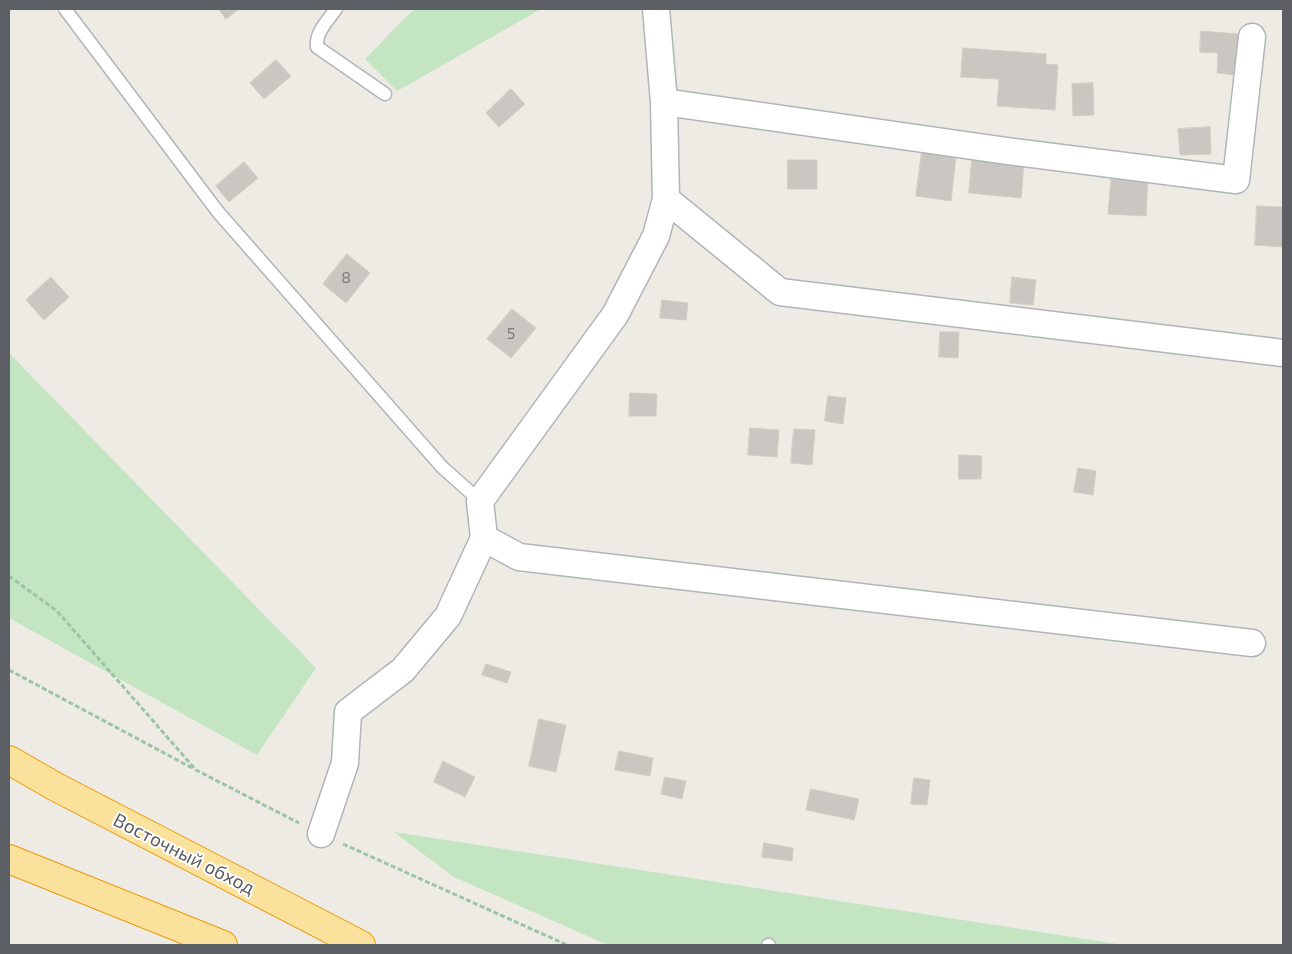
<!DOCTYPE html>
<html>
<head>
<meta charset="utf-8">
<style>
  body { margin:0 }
  #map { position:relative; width:1292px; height:954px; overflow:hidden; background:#eeebe4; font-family:"Exo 2",sans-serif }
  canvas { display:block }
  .frame { position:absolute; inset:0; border:10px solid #5c6064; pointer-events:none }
</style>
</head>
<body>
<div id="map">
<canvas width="1292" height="954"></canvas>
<div class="frame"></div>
</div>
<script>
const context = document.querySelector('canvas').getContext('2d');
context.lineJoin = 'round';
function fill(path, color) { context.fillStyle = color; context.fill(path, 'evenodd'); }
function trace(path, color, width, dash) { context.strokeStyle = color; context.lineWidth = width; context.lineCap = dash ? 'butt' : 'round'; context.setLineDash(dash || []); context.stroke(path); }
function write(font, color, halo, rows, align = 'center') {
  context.font = font + ' "Exo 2",sans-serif'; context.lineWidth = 4; context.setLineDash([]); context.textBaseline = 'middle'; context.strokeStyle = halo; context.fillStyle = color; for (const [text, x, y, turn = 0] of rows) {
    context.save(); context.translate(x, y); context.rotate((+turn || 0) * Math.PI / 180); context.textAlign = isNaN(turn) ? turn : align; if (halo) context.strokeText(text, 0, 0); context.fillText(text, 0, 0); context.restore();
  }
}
fill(new Path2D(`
  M414,9H541L397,91L365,59Z
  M9,353L316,668L257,755L9,618Z
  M394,832L1124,945H608L454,877Z`), '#c3e5c1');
const building = new Path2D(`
  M219,9H239L226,19Z
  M1201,31L1239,34L1236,75L1217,73L1218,53L1200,52Z
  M963,48L1046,54V64L1058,65L1055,110L997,106L999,79L961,77Z
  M276,60L291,76L264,99L250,83Z
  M1093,83L1094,115L1073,116L1072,84Z
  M511,89L525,104L499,127L486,113Z
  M1210,127L1211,154L1180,155L1178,129Z
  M922,152L956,157L951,201L916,196Z
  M972,159L1024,164L1021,198L969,193Z
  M788,160H817V189H788Z
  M244,162L258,178L229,202L216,186Z
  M1121,175L1148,177L1146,216L1108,214L1111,179L1121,180Z
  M1257,206L1283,207V247L1255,245Z
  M347,254L370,273L346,303L323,284Z
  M51,277L69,297L44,320L26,300Z
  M1012,277L1036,280L1033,305L1010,303Z
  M662,300L688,303L686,320L660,318Z
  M512,309L536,328L511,358L487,339Z
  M940,332H959L958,358L939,357Z
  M630,393L657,394L656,416H629Z
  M828,396L846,398L843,424L825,421Z
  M750,428L779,430L777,457L748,455Z
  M794,429L815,430L812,465L791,463Z
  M959,455L982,456L981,479H959Z
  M1078,468L1096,471L1093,495L1074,492Z
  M486,664L511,672L507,683L482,675Z
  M539,719L566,725L556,772L529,766Z
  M619,751L653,758L650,776L615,770Z
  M443,761L475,777L465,797L434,782Z
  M665,777L686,781L682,799L661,794Z
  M914,778L930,780L927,805L911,804Z
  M811,789L859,799L854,820L806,810Z
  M764,843L793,848L792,861L762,857Z`);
fill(building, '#cac6c1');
trace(building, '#d3cdc2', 1);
const service = new Path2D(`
  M65,9L218,212L442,467L480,501
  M336,9C328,20 315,33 317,47L385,94
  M768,945H769`);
const minor = new Path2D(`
  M664,102L1007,151L1236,180L1252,37
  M666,199L780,292L1283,353
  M484,538L519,557L1252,643
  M321,834L345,763L348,712L403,670L448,616L484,538L480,501L615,315L656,236L666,199L664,102L656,9`);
const trunk = new Path2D(`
  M9,760L56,787L361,945
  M9,859L223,945`);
trace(service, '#b1b5b9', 15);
trace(minor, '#b1b5b9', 29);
trace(trunk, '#eb9907', 30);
trace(new Path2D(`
  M9,576L57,611L196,770L299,823
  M9,670L194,769
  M343,844L567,945`), '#9bc5a4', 3, [5, 2.5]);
trace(service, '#fff', 12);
trace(minor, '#fff', 26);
trace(trunk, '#fbe29c', 28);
write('16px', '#787a7b', null, [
  ["8",346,278],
  ["5",511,334]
]);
write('19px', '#5c6064', '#fff', [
  ["Восточный обход",184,854,27]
]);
</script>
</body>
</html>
